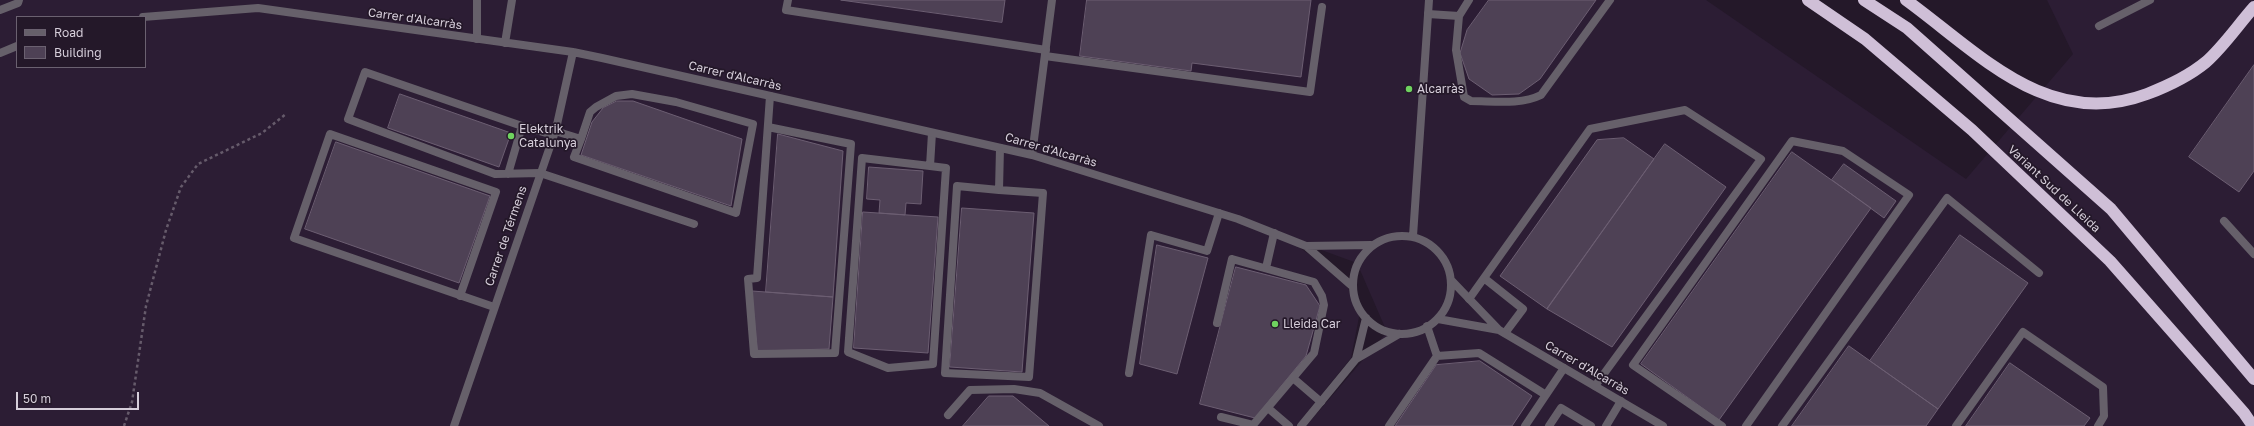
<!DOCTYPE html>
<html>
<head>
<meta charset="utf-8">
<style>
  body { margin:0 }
  #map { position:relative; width:2254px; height:426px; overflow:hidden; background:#241829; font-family:"Golos Text",sans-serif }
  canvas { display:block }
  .legend { position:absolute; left:16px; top:16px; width:130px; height:52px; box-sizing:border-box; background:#241829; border:1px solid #6b6170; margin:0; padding:5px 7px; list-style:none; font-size:12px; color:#d6ceda }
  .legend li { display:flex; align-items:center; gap:8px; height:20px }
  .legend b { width:20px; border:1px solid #6b6170 }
  .scale { position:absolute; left:16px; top:392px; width:123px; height:18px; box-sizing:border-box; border:2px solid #d6ceda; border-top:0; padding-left:5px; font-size:12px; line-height:14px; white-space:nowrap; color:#d6ceda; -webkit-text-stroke:3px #241829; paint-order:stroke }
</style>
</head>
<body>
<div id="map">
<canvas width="2254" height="426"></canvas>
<ul class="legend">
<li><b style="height:5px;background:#66606a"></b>Road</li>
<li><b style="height:11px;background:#4e4155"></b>Building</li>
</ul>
<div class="scale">50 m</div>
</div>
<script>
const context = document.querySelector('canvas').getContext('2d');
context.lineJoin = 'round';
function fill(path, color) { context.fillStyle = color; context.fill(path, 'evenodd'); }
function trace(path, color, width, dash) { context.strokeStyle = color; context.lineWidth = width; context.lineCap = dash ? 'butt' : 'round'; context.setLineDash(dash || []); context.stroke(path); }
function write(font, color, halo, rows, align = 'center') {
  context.font = font + ' "Golos Text",sans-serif'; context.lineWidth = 3.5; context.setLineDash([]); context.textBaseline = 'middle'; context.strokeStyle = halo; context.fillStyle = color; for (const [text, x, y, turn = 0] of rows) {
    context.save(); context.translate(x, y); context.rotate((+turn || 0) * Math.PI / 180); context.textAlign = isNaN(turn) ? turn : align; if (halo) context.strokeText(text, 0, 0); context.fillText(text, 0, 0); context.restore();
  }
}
fill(new Path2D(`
  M0,0H1706L1966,179L2073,54L2047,0H2254V426H1306L1387,332L1357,263L1283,236L1343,278L1360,312L1351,358L1296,426H0ZM17,17H145V67H17Z`), '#2c1d34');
const building = new Path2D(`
  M841,0H1005L1002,22Z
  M1087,0H1311L1301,77L1192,63L1191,71L1080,56Z
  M1489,0H1596L1540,79L1519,94L1492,95L1469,79L1460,53L1467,30Z
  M2254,65V171L2239,192L2189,157Z
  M400,94L511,133L499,167L388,128Z
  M617,101H633L742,139L731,206L581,155L592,122L603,108Z
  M778,134L843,151L833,297L766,292Z
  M1624,138L1654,159L1547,309L1500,276L1597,140Z
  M336,142L490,196L459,283L305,229Z
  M1665,144L1726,187L1612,347L1547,309Z
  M1792,152L1871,208L1719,420L1641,364Z
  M1844,164L1896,201L1884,218L1832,180Z
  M869,167L923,171L921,204L906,203L905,215L879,213L880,200L867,199Z
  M962,208L1034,213L1022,372L950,367Z
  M863,212L938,217L928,353L854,348Z
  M1960,235L2028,283L1938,409L1870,361Z
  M1157,245L1208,258L1177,374L1140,364Z
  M1236,267L1306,285L1320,306L1306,356L1255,418L1200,404Z
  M752,291L833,297L829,349L758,351Z
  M1849,346L1938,409L1926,426H1792Z
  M1480,361L1532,396L1512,426H1395L1436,365Z
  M2010,363L2090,418L2084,426H1966Z
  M989,396H1013L1049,426H963Z`);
fill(building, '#4e4155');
trace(building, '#6c5e72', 1);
trace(new Path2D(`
  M124,426L132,402L146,306L166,230L181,187L198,164L262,133L286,114`), '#665b6b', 2.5, [3, 3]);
trace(new Path2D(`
  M788,0L786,10L1046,50
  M0,10L18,3L19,0
  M1428,14L1459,16L1456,50L1464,97L1471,101C1493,101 1521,105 1541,95L1610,0
  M1459,16L1469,0
  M2099,26L2150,0
  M477,39V0
  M1045,56L1310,92L1322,7
  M522,126L553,135
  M768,127L851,144L835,353L754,354L748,279L757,278L770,96
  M555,131L581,139L574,157L736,213L753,124L676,102L632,94L616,96L596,107L590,112L581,139
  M930,166L946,168L933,364L888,368L848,352L862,158L930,166L932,133
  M508,174L522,126L365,72L348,119L495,174L540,173L694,224
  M999,190L1043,193L1029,377L945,373L957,186L999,190L1000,148
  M2224,221L2254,254
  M1266,268L1274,233
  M1484,278L1523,309L1505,333
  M460,296L496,192L330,134L294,238L494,307
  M1469,299L1590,129L1685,110L1761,159L1595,386
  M1217,323L1232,259L1314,282L1322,296L1324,305L1314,353L1253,425L1221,417
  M1427,326L1437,356
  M1437,356L1479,353L1546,395
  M1129,373L1151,235L1207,251L1219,213
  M1293,378L1321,402
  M1268,408L1289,426
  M948,415L970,390L1014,389L1040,393L1099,426
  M1389,426L1437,356
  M1525,426L1564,368
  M1549,426L1561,408L1591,426
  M1606,426L1621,401
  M1722,426L1633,365L1792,141L1843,151L1909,195L1746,426
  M1782,426L1947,198L2039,273
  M1956,426L2023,332L2103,387L2104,416L2098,426`), '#66606a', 8);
trace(new Path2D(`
  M143,17L258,8L573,52L602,58L1032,155L1238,219L1306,246L1352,286
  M505,43L512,0
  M0,53L17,46
  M1032,155L1052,0
  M1353 285a49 49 0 1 1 98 0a49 49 0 1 1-98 0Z
  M1413,236L1429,0
  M1306,246L1371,245
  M1452,281L1499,330L1663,426
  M1438,319L1499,330
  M1356,359L1366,318
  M454,426L556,129L573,52
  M1301,426L1356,359L1399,334`), '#66606a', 8);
trace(new Path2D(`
  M1808,0L1865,39L1972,130L2110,261L2244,413L2253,426
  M1864,0L1907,28L2111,209L2254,379
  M1906,0C1979,53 2048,131 2147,94C2168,86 2189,76 2206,62C2224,46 2238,25 2254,7`), '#cfbfd7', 12);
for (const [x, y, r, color] of [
  [1409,89,4,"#6fd35f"],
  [511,136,4,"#6fd35f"],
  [1275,324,4,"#6fd35f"]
]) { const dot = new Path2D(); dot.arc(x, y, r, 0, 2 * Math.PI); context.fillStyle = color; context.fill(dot); trace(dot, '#241829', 1.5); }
write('12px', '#d6ceda', '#241829', [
  ["Carrer d'Alcarràs",415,19,8],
  ["Carrer d'Alcarràs",735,76,13],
  ["Carrer d'Alcarràs",1051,150,16],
  ["Variant Sud de Lleida",2054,189,43],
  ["Carrer de Térmens",506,236,-71],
  ["Carrer d'Alcarràs",1587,368,30]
]);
write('12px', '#d6ceda', '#241829', [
  ["Alcarràs",1417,89],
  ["Elektrik",519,129],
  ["Catalunya",519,143],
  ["Lleida Car",1283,324]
], 'left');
</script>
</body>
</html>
